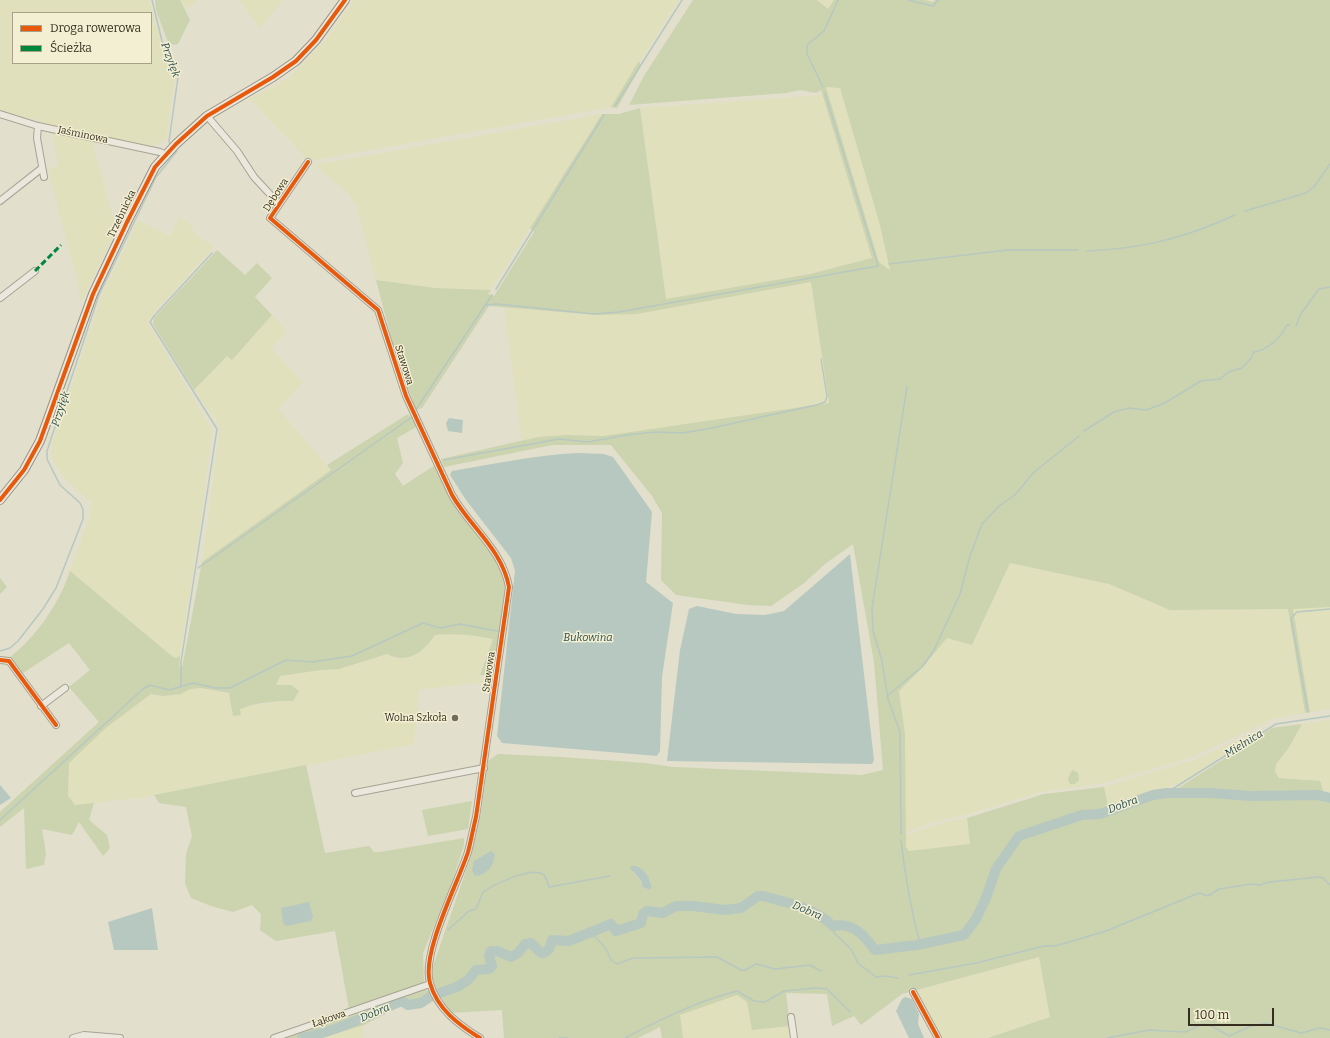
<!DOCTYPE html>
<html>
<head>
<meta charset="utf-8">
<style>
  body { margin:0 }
  #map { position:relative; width:1330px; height:1038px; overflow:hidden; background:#e2dfcc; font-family:Bitter,serif }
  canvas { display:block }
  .legend { position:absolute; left:12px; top:12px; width:140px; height:52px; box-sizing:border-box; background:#f3efd2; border:1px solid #a7a18a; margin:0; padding:5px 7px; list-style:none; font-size:12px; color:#352d1e }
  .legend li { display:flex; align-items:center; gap:8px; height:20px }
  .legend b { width:20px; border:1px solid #a7a18a }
  .scale { position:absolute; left:1188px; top:1008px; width:86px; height:18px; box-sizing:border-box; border:2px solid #352d1e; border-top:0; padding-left:5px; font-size:12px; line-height:14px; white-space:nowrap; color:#352d1e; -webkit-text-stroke:3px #f3efd2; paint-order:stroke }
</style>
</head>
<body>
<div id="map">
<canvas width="1330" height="1038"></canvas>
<ul class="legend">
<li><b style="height:5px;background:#e8590c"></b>Droga rowerowa</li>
<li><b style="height:5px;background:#00873e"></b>Ścieżka</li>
</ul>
<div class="scale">100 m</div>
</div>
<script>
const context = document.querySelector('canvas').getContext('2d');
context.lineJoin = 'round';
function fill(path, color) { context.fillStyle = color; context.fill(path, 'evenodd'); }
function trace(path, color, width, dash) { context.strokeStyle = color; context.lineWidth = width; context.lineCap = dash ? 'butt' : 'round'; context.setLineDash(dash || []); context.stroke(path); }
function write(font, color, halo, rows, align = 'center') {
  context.font = font + ' Bitter,serif'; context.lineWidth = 3; context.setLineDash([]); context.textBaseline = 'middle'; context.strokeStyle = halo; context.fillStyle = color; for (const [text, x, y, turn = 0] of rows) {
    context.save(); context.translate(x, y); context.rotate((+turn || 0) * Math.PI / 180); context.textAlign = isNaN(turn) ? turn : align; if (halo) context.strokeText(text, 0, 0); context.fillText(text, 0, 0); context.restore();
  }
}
fill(new Path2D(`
  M0,0H149L164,52L170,62L175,80L166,139L151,147L38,123L34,118H23L0,110ZM13,13H151V63H13Z
  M180,0H198L186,9Z
  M239,0H283L260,28Z
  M354,0H679L611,107L309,161L249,99L290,77L329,36Z
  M817,0H834L829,9Z
  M826,87L840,88L880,225L891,270L879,262Z
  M822,95L872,258L810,274L666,299L640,108Z
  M602,114L491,290L435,288L376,280L357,207L348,193L314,165Z
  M52,131L92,141L115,225L111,240L81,304L77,281L48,170L58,165Z
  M179,217L193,226L192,230L196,235L214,247L148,320L150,326L211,428V440L202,512L180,655L177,658L173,657L70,571L91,513L92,503L63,477L54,462L50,449L101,297L138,220L170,236Z
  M811,282L829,403L603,436L566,435L538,437L522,441L504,308L597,315L637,314Z
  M272,315L287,331L271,349L303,382L278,409L331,470L202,562L220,428L217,421L194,390L227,356L232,359Z
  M1010,563L1109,584L1170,610L1288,609L1305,713L1275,718L1190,758L1104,783L1040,792L969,814L930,823L906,832L905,734L899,691L922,668L947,637L972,645Z
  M1330,607V709L1310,712L1293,608Z
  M464,633L493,639L482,667L480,675L484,682L419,690L414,744L148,797L75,805L68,796L69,762L107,727L151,694L163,696L181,694L189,689L201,688L229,694L233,715H241L240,709L248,706L293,700L298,691L276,685L280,676L289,672L339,669L387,654L396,659L426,648L435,635Z
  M1330,720V792L1323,790L1320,781L1279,778L1275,772L1276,764L1288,749L1302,724Z
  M1262,729L1183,782L1166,789L1108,806L1104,787L1197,759Z
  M967,818L971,844L909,851L906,847V835L942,823Z
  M1039,957L1051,1017L988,1038H941L914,991Z
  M737,995L747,1002L753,1030L790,1026L792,1038H683L680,1015Z
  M362,1026L364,1038H318Z`), '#e1e0bd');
fill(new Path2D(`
  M155,0H180L190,20L178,44L174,45L168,42L156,10Z
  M693,0H817L828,9L834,0H925L933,2L935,0H1330V607L1293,609L1310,712L1305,713L1288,609L1170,610L1109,584L1010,563L972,645L947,638L922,668L899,691L905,734L906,847L909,851L970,844L967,818L1044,794L1104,787L1108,806L1099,811L1082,812L1029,832L1016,835L1008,845L995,868L985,897L978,911L966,927L959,935L936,940L937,944L965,936L970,930L988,899L998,868L1020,838L1081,818L1107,813L1172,792L1272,728L1302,724L1288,749L1276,764L1275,772L1279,778L1320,781L1323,790V799L1330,801V1038H988L1050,1017L1039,957L902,994L861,1025L854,1016L832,1026L827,994L786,993L790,1026L752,1030L747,1002L737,995L680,1015L683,1038H662L660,1027L638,1038H504L502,1010L450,1013C441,998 432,986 432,969L471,856L481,813L488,761L498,754L561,757L645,763L673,767L862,775L883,770L874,662L853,544L825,564L803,584L771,606L748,605L676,595L661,580L662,513L652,496L611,445H552L444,467L441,459L538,437L566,435L603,436L829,403L811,282L637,314L597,315L489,306L422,408L416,410L395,352L376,280L435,288L491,290L488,294L494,296L534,232L530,228L602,114H619L640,108L666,299L810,274L872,258L821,90L816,93L800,90L786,93L629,105L644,76ZM826,87L840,88L880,225L890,270L879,262ZM632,871L650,880L652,886L650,890L642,887V882Z
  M639,61L641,66L617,108L611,107Z
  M217,250L245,275L257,263L272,278L255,297L272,315L232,360L227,356L194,390L153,324L154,318Z
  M408,414L418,426L397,438L403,463L395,474L403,486L435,465L457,510L499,560L507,585L493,675H480L493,639C473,635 456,633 435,635C424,652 407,665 387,654L339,669L321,670L280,676L276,685H291L299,691L293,701C275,701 257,702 240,709L241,715L233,716L229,693L201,688L190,689L181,694L163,696L151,694L107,727L69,763L68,796L75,805L94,803L89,820L107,835L110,848L103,856L79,822L72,835L42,829L46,853L44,865L26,869L24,808L0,827V812L99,722L69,687L90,670L69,643L23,673L9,658C37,636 59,604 70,571L173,657L177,658L180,655L179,668L181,665L182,668L202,562L331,470L327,465Z
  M0,578L7,587L0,594Z
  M306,765L325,853L369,846L374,852H380L464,838V845L453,879L423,953L424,985L382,997L349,1009L335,931L276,941L260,930L261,914L252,905L233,912L211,906L191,898L185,883L186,854L192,836L186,807L159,803L154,795Z
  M1073,770L1078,773L1079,780L1075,784H1070L1068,780L1070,773Z
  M472,801L468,829L428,836L422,810Z
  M422,989L430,991L433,1001L422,1007L400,1006L362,1026L318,1038H284L351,1016Z`), '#ccd3af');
fill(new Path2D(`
  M449,418L463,420L462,433L448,431L446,423Z
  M578,453L604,454L613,457L652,512L646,582L673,603L662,677L660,751L657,756L502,743L497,736L515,571L511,558L466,500L450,475L452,471C494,464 535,455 578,453Z
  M850,554L874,760L872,764L667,761L680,650L689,609L697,606L736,614L765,615L784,611Z
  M0,785L11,798L0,805Z
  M491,851L495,854C493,867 488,874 475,876L472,870L474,861Z
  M632,866C643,865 649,877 652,886L650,890L642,887V882L630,868Z
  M309,902L313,917L311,921L286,926L283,923L281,908Z
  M152,908L158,950H114L108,922Z
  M905,997L912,999L919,1014L918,1024L924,1038H909L896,1011L902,999Z`), '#b7c8c0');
trace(new Path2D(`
  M152,0L162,41L168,54L171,57L178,77L169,141L170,144
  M908,0L933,6L938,0
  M823,87L807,54V45L824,31L838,0
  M615,106L682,0
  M1245,211L1306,193L1314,187L1330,164
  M1087,251C1141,249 1185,238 1235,215
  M889,264L1008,250H1078
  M496,289L604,115
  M485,305L497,304L594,314L619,312L878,266L825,93
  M1296,326L1300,315L1319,289L1330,287
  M415,411L492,295
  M1084,431L1114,412L1129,408L1146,410L1163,404L1201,381L1220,379L1228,372L1242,368L1251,358L1254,352C1268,350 1281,337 1287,325H1290
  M444,460L559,439L588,442L627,435L655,432L682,433L707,429L816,405L825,402L827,396L821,359
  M198,568L412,417
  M0,651L10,648L18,641L43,609L56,588L83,519V509L80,503L60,485L47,459V451L99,295L156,177L177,151
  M181,687V662L217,429L150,322L154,316L212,253
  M887,696L923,666L934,650L960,594L970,556L982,524L999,506L1016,494L1033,473L1079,436
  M1308,712L1291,618L1297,612L1330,609
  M1166,793L1276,724L1330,716
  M0,820L143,689L150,685L169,690L193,683L215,688H230L286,660L312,662L352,656L423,623L440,628L460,624L497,631
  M901,834L900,732L888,699L882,661L873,631L872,608L907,387
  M901,840C905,876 911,910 920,944
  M833,926L834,933L851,949L858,963L876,977L885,976L898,978
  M448,930L469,911L476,909L483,892C493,885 533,865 544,875C546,878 548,883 549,887L610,876
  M590,933C600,940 607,948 611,960L617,964L633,958L717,957L741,970H745L756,964L775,969L810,965L821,971
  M909,975L976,963L1044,946H1055L1106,931L1199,893L1208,896L1219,889L1251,884L1260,885L1269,882L1319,877L1323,878L1330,885
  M559,1038H568
  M625,1038C661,1019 698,1001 737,991L754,1001L765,1002L784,991L816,988L827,989L850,1012
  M1107,1038L1149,1030L1185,1032L1203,1024L1212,1026L1229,1036L1249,1027L1265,1023L1301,1033L1320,1028L1330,1030`), '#b7c8c0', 1.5);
trace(new Path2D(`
  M302,1038C337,1031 369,1015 402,1001L408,1005L421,1003L431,996L457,987L468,980L476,970L489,969L492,966L489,955L491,951H497L511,957L518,953L525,944L531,943L541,953H544L549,949L552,940L569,941L611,924L616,931L641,923L643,914L647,911L663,913L676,906H693L725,910L741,908L758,896H763C788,903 813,907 833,926C853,922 864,935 875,950L917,945L964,935L976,919L986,898L996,869L1019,836L1082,815L1100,814L1153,795L1166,793H1211L1251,796L1318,795L1330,798`), '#b7c8c0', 10);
const street = new Path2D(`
  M0,114L38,126L160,152L166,155
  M207,116L237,151L254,177L279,204
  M38,126L37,138L44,177
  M308,162L270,218L378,310L406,396L452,495C470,527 502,549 509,587L476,817C473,829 471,841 468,852C458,883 421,953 430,983C437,1009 459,1025 480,1038
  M0,201L42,168
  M0,298L35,271
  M0,660L9,661L56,725
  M41,706L65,688
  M355,793L484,768
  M913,992L938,1038
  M791,1017L794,1038
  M73,1038L84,1035L120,1038
  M274,1038L430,984`);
const secondary = new Path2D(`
  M0,500L24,470L40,441L93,294L127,222L155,167L176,144L207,116L273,77L296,61L316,40L345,0`);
trace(street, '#a7a395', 8);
trace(secondary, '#979385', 10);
trace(street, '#eae8dd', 6);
trace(secondary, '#eae8dd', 8);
trace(new Path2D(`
  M35,271L61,245`), '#00873e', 3, [6, 3]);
trace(new Path2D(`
  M308,162L270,218L378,310L406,396L452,495C470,527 502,549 509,587L476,817C473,829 471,841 468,852C458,883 421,953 430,983C437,1009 459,1025 480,1038
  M0,500L24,470L40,441L93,294L127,222L155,167L176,144L207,116L273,77L296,61L316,40L345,0
  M0,660L9,661L56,725
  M913,992L938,1038`), '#e8590c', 4);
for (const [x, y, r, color] of [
  [455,718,4,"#726b5b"]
]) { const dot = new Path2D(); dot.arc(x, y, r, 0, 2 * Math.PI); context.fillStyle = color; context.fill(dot); trace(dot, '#f3efd2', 1.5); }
write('10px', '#352d1e', '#f3efd2', [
  ["Jaśminowa",83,135,12],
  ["Dębowa",276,195,-57],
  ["Trzebnicka",122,214,-64],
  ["Stawowa",404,365,72],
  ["Stawowa",489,672,-82],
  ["Łąkowa",329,1019,-19]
]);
write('10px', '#352d1e', '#f3efd2', [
  ["Wolna Szkoła",447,718]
], 'right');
write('italic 11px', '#2e5054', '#f3efd2', [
  ["Przyłęk",170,60,70],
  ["Przyłęk",61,409,-72],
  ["Bukowina",588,638],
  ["Mielnica",1244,744,-32],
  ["Dobra",1123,805,-20],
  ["Dobra",807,911,23],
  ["Dobra",375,1013,-23]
]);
</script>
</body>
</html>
